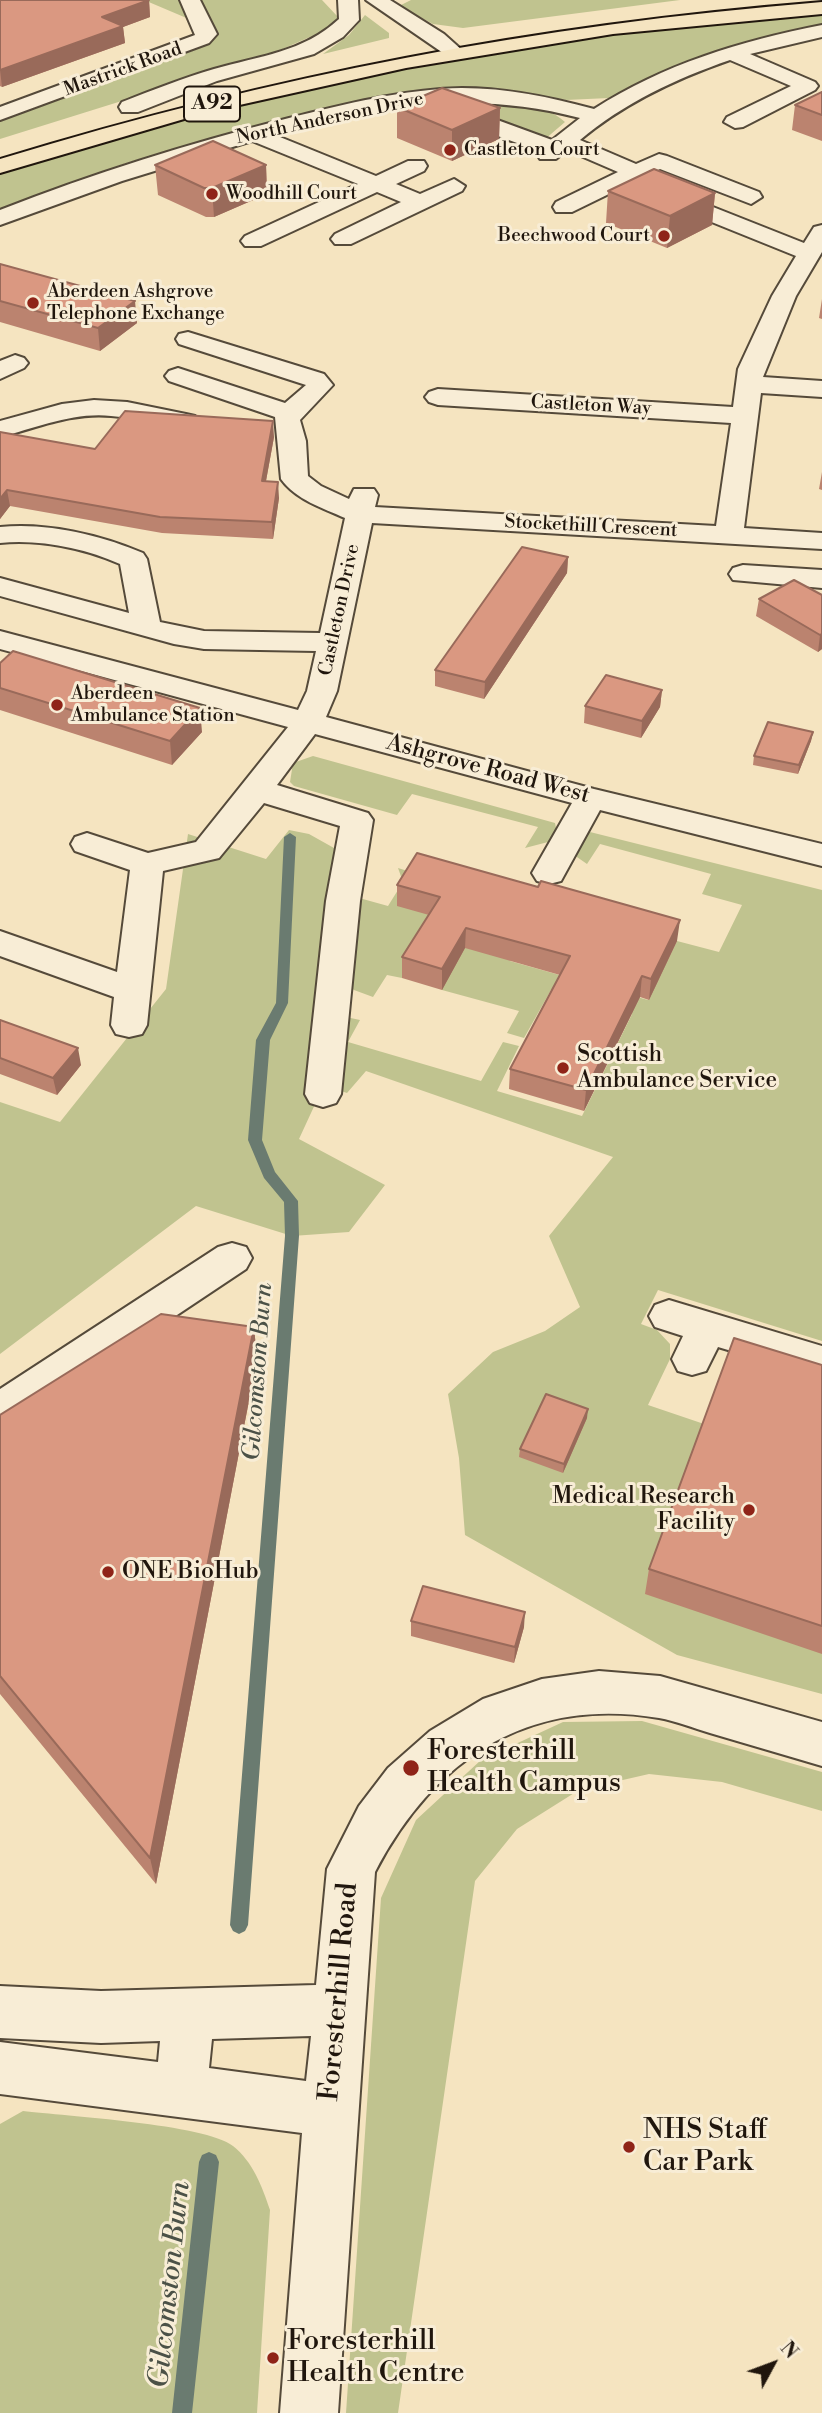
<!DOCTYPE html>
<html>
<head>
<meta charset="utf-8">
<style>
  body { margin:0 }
  #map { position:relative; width:822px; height:2413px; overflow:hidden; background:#f5e4c0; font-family:"Libre Bodoni",serif }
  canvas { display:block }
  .north { position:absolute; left:738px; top:2329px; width:70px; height:70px; -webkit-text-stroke:5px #f8edd6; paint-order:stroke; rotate:49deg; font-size:19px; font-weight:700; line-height:28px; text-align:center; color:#20160d }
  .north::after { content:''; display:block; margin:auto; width:24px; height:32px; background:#20160d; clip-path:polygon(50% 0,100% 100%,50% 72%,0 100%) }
</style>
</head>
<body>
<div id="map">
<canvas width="822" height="2413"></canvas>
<div class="north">N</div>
</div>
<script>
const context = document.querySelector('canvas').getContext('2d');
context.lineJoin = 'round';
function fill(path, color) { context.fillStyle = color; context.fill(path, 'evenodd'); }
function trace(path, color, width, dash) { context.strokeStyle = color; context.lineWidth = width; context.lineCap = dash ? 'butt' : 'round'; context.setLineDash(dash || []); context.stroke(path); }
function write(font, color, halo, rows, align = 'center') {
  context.font = font + ' "Libre Bodoni",serif'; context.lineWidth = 6; context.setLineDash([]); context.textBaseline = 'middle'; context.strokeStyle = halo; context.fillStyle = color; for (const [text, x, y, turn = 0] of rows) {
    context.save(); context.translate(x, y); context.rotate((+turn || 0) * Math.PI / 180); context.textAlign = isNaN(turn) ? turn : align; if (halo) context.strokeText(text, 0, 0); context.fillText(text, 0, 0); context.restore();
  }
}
fill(new Path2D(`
  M144,0H322L338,17L328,29L269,55L0,139V114L193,44L203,25Z
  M411,0H680L463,28L433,24L399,6Z
  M822,14V27L755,40L677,65L609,98L566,100L521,92L482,89L326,111L129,162L0,210V174C142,126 289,88 437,61C565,38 693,25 822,14Z
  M365,15L389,33V38L323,54L349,35Z
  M444,101C477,102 540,97 565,122L544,140Z
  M313,756L555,823L556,828L548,842L525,848L538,827L412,794L397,815L294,786L290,782L293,763Z
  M289,830L309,834L334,848L333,898L317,1100L299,1139L385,1185L349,1232L292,1236L196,1206L0,1354V1102L60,1122L166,989L188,834L266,859Z
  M590,832L822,890V1341L658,1290L641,1324L657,1330L670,1344V1359L648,1405L707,1425L822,1653V1694L677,1655L465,1535L459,1458L448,1394L493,1352L545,1331L580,1307L549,1236L613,1157L366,1071L347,1093L335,1089L346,1017L360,1020L348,1042L481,1081L503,1042L519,1046L497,1091L582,1116L632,1014L551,990L524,1038L507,1033L519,1011L442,990L416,956L402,978L387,975L373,997L354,990L342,980L352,896L388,906L403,882L398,868L417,874L520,940L510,961L648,1000L677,941L719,952L742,905L702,894L711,874L600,844L587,864L574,855L581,836Z
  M642,1721L822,1772V1811L722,1782L649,1774L579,1790L517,1829L475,1881L398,2413H346L381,1898L416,1820L481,1760L563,1722Z
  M23,2111C64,2116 206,2124 233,2146C253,2162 262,2186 270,2210L257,2413H0V2124Z`), '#c0c38f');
fill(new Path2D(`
  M290,833L296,837L288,1003L270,1040L262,1140L275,1172L298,1201L299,1236L248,1925L245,1931L239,1934L233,1931L230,1925L285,1236L284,1202L264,1178L248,1140L256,1040L276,1003L284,837Z
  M209,2152L216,2155L219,2162L192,2413H172L199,2162L202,2155Z`), '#6a7b70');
const minor = new Path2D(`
  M180,0H200L217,34L209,43L0,120V107L195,35Z
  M338,0H358L359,20L343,37L314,54L217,81L138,112H122L119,107L122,102C153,90 183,78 214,69C259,56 304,52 339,19Z
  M366,0H390L444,34L463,51L453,57L446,55Z
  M822,25V37L750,54L815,82L818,86L815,90L743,127L735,128L724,122L727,117L791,86L730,60C675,79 624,103 580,140L636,164L659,154L667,156L759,192L762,197L751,204L660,169L572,212H556L553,207L556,202L618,172L567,150L556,159H540L537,154L539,151L443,116L440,111L451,105L459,106L552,140L580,118C471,89 382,107 275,135L376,176L408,161H424L427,166L424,171L396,184L420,194L454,179L465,186L462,191L351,244H335L331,239L335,234L401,202L377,192L261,246H245L241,241L245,236L358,184L252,141L122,181L0,225V210C94,173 191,143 289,118C346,104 404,89 462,88C507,88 550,97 594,109C664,64 741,41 822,25Z
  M665,188L804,243L814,227L822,225V252L796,296L763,377L822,381V397L761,393L744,528L822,533V549L372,523L337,691L326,717L594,789L822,844V866L600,810L561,881L549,884L537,881L532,873L572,803L315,734L277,785L368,813L373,820L360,901L341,1094L336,1103L323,1107L310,1103L305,1094L326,901L340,826L264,803L219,858L163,871L147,1025L142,1034L129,1037L116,1034L111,1025L114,997L0,956V931L117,972L130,870L75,851L71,844L75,837L87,833L148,853L196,842L288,727L0,649V631L298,710L307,691L316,651L204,649L174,644L0,596V578L129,613L120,564C84,548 39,539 0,543V527C46,522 101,535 143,553L147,559L160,622L204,631L320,633L345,518C323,508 296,500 281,479L275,417L169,381L165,376L169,371L178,368L285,403L306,385L179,344L176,339L179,334L188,332L324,374L333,385L300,420L306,441L308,476L321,486L349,499L354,489H374L378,495L375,507L716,526L731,423L438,405L429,402L425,397L429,392L438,389L733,407L738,369L772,296L796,256L657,200L654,195L657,190Z
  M15,355L24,358L28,363L24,368L0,379V361Z
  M94,400L127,402L186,414L195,416L199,422L195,428L186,430C161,427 137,418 111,416C73,412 37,428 0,437V421L62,404Z
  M743,565L822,570V588L733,580L729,574L733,568Z
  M232,1243L246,1247L252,1258L246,1269L15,1423L0,1428V1389L218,1247Z
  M669,1300L822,1346V1378L718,1347L706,1371L692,1375L678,1371L672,1359L683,1336L655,1327L649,1316L655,1305Z
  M599,1671L660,1676L822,1722V1766C785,1755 747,1744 710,1733C693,1728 676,1721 659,1718C528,1696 434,1759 375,1872L338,2413H280L302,2133L0,2094V2042L158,2062L160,2041L101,2043L0,2038V1986L101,1991L316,1985L327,1869L359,1806L388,1768L430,1731L483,1699L542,1679ZM311,2036L306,2081L209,2068L212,2039Z`);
const major = new Path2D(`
  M822,2V14L613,34L406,68L208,112L0,173V159C275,75 535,25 822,2Z`);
trace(minor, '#554a3a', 4);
trace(major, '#20160d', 4);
fill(minor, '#f8edd6');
fill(major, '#f5e4c0');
fill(new Path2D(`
  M0,0H149L150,17L123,27L125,43L2,87L0,86Z
  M822,92V141L792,130L795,105Z
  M397,107L500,108L499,139L452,161L397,138Z
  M155,165H266L267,194L214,217H206L158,195Z
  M608,191L715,193L712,225L667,248L606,223Z
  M0,264L137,323L100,351L0,322Z
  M822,299V319L819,318Z
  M0,432L95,449L274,437L266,481L279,498L273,539L162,533L10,506L0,519Z
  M822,472V490L819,489Z
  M568,557L567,573L484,699L435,686V670Z
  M822,595V649L818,652L756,616L759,599Z
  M0,663L202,732L172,765L0,710Z
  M662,690L660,707L641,738L584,723L585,706Z
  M813,732L811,741L798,774L753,765L754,756Z
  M397,885L677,941L649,1000L640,997L584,1111L509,1089L510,1069L560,975L465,948L442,990L402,978V957L429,915L397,906Z
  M0,1020L81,1065L57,1095L0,1074Z
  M254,1327L257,1359L156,1884L0,1694V1415Z
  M822,1365V1654L645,1594L649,1569Z
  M587,1418L563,1473L519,1457L520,1449Z
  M411,1621L524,1627L514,1663L411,1636Z`), '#bb836f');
fill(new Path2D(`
  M149,0L150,17L123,27L125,43L2,87L0,70L102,17Z
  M500,108L499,139L452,161V130Z
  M266,165L267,194L214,217L212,188Z
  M715,193L712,225L667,248L670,216Z
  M135,301L137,323L100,351L98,328Z
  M273,421L274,437L263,497L262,481Z
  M278,482L279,498L273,539L272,522Z
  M7,490L10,506L0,519V499Z
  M568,557L567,573L484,699L485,682Z
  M822,634V649L818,652L820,635Z
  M662,690L660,707L641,738L642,721Z
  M200,708L202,732L172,765L170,741Z
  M813,732L811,741L798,774L799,765Z
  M680,920L677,941L649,1000L651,979Z
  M466,928L465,948L442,990V969Z
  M642,976L640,997L584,1111L586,1090Z
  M78,1048L81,1065L57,1095L53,1078Z
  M254,1327L257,1359L156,1884L150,1858Z
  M588,1409L587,1418L563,1473L564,1464Z
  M525,1612L524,1627L514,1663L515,1647Z`), '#996a5a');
const building = new Path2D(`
  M0,0H149L102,17L123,26L0,70Z
  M442,88L500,108L452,130L397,107Z
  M822,92V115L795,105Z
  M213,141L266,165L212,188H204L155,165Z
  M654,169L715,193L670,216L608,191Z
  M0,264L135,301L98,328L0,301Z
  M125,411L273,421L262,481L278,482L272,522L160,517L7,490L0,499V432L95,449Z
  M522,547L568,557L485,682L435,670Z
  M794,580L822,595V634L820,635L759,599Z
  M13,651L200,708L170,741L0,688V663Z
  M606,675L662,690L642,721L585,706Z
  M768,722L813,732L799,765L754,756Z
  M417,853L538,887L541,881L680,920L651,979L642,976L586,1090L510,1069L570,956L466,928L442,969L402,957L440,897L397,885Z
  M0,1020L78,1048L53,1078L0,1058Z
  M161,1314L254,1327L150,1858L0,1676V1415Z
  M734,1338L822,1365V1626L649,1569Z
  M546,1394L588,1409L564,1464L520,1449Z
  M423,1586L525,1612L515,1647L411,1621Z`);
fill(building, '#da9881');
trace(building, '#996a5a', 2);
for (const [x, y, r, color] of [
  [450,150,7,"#8f2418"],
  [212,194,7,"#8f2418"],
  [664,236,7,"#8f2418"],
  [33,303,7,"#8f2418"],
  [57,705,7,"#8f2418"],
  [563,1068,7,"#8f2418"],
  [749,1510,7,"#8f2418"],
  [108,1572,7,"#8f2418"],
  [411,1768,9,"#8f2418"],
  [629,2147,7,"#8f2418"],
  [273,2358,7,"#8f2418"]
]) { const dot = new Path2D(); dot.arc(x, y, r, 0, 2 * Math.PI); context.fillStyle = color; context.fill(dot); trace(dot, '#f8edd6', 2.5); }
write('19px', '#20160d', '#f8edd6', [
  ["Mastrick Road",123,70,-20],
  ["North Anderson Drive",330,119,-12],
  ["Castleton Way",591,406,3],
  ["Stockethill Crescent",591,527,3],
  ["Castleton Drive",340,610,-78]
]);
write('19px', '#20160d', '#f8edd6', [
  ["Castleton Court",464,150],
  ["Woodhill Court",226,194],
  ["Beechwood Court",650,236,"right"],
  ["Aberdeen Ashgrove",47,292],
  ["Telephone Exchange",47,314],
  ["Aberdeen",71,694],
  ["Ambulance Station",71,716]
], 'left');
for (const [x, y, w] of [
  [212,104,56]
]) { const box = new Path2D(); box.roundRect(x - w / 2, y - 17.5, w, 35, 5); context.fillStyle = '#f8edd6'; context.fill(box); trace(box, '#20160d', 2); }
write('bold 21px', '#20160d', null, [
  ["A92",212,104]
]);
write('23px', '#20160d', '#f8edd6', [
  ["Ashgrove Road West",488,770,15]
]);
write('23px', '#20160d', '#f8edd6', [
  ["Scottish",577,1055],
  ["Ambulance Service",577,1081],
  ["Medical Research",735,1497,"right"],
  ["Facility",735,1523,"right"],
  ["ONE BioHub",122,1572]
], 'left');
write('italic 24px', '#4b5147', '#f8edd6', [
  ["Gilcomston Burn",259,1372,-86]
]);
write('28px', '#20160d', '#f8edd6', [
  ["Foresterhill",427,1752],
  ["Health Campus",427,1784],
  ["NHS Staff",643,2131],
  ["Car Park",643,2163],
  ["Foresterhill",287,2342],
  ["Health Centre",287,2374]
], 'left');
write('28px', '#20160d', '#f8edd6', [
  ["Foresterhill Road",340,1992,-85]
]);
write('italic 28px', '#4b5147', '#f8edd6', [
  ["Gilcomston Burn",171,2285,-84]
]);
</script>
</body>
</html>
